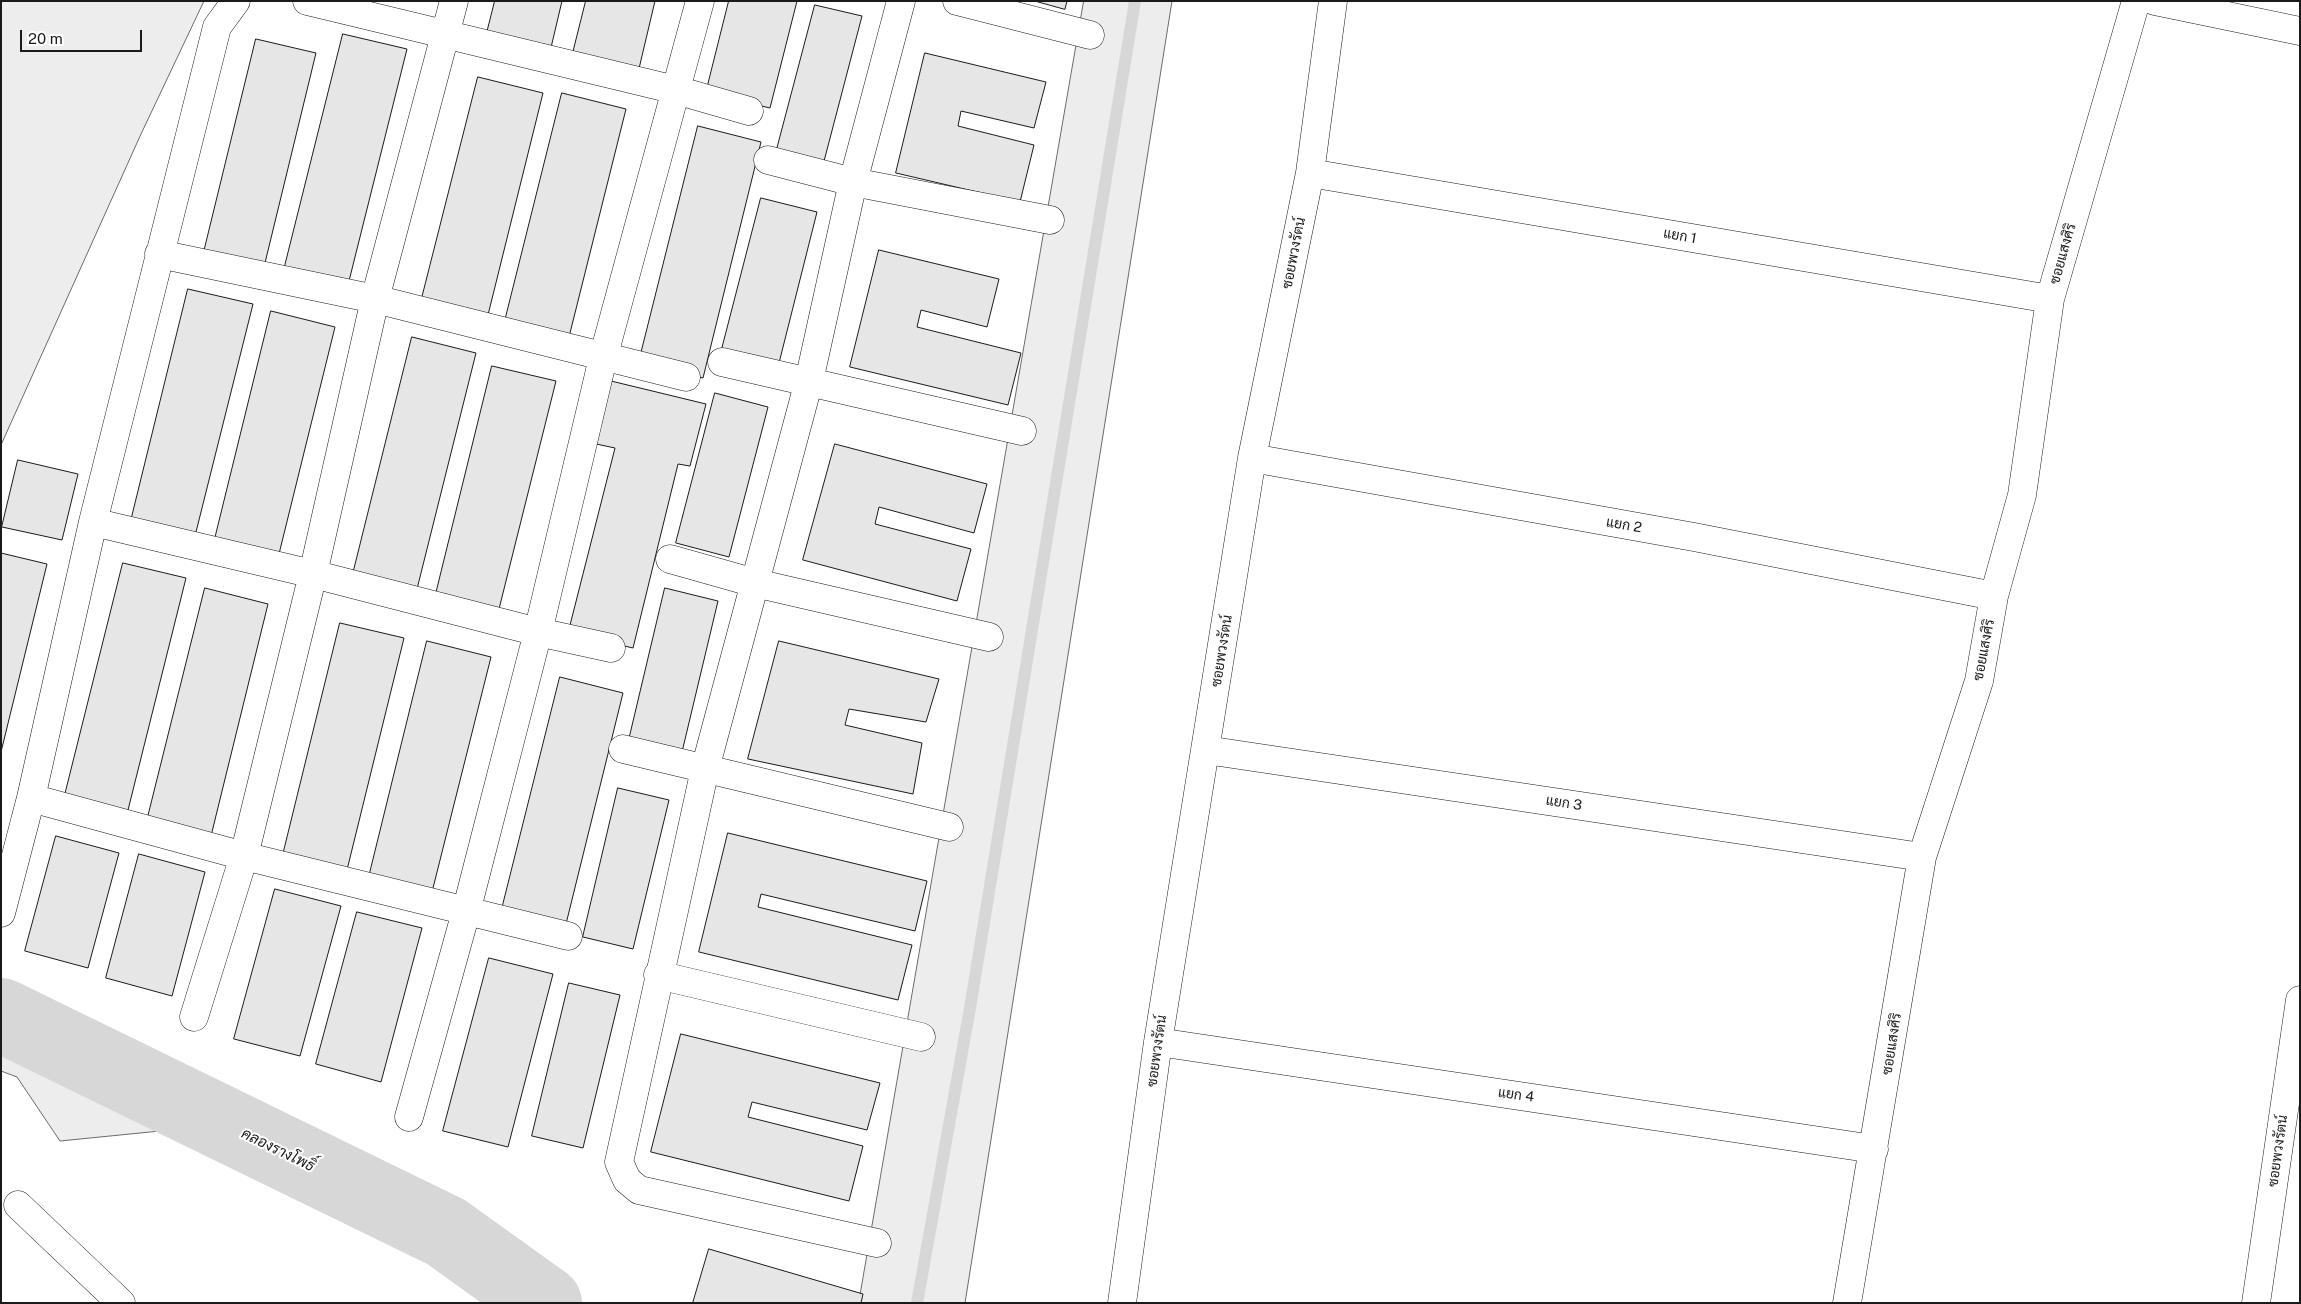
<!DOCTYPE html>
<html>
<head>
<meta charset="utf-8">
<style>
  body { margin:0 }
  #map { position:relative; width:2301px; height:1304px; overflow:hidden; background:#fff; font-family:"Public Sans",sans-serif }
  canvas { display:block }
  .frame { position:absolute; inset:0; border:2px solid #1a1a1a; pointer-events:none }
  .scale { position:absolute; left:20px; top:30px; width:122px; height:22px; box-sizing:border-box; border:2px solid #1a1a1a; border-top:0; padding-left:6px; font-size:15px; line-height:18px; white-space:nowrap; color:#1a1a1a; -webkit-text-stroke:4px #fff; paint-order:stroke }
</style>
</head>
<body>
<div id="map">
<canvas width="2301" height="1304"></canvas>
<div class="frame"></div>
<div class="scale">20 m</div>
</div>
<script>
const context = document.querySelector('canvas').getContext('2d');
context.lineJoin = 'round';
function fill(path, color) { context.fillStyle = color; context.fill(path, 'evenodd'); }
function trace(path, color, width, dash) { context.strokeStyle = color; context.lineWidth = width; context.lineCap = dash ? 'butt' : 'round'; context.setLineDash(dash || []); context.stroke(path); }
function write(font, color, halo, rows, align = 'center') {
  context.font = font + ' "Public Sans",Sarabun,sans-serif'; context.lineWidth = 4; context.setLineDash([]); context.textBaseline = 'middle'; context.strokeStyle = halo; context.fillStyle = color; for (const [text, x, y, turn = 0] of rows) {
    context.save(); context.translate(x, y); context.rotate((+turn || 0) * Math.PI / 180); context.textAlign = isNaN(turn) ? turn : align; if (halo) context.strokeText(text, 0, 0); context.fillText(text, 0, 0); context.restore();
  }
}
const built = new Path2D(`
  M1,1H204L141,134L1,445Z
  M1084,1H1172L965,1303H859Z
  M1,1039L180,1129L60,1141L17,1077L1,1071Z`);
fill(built, '#ededed');
trace(built, '#6a6a6a', 1);
trace(new Path2D(`
  M917,1303L970,1008L1135,1`), '#d7d7d7', 12);
trace(new Path2D(`
  M1,1015L446,1232L545,1303`), '#d7d7d7', 74);
const building = new Path2D(`
  M495,1H562L549,56L485,41Z
  M586,1H655L637,77L571,61Z
  M729,1H797L770,108L706,93Z
  M1035,1H1067L1065,9Z
  M815,5L862,16L823,165L776,153Z
  M343,34L407,49L348,285L284,270Z
  M256,39L316,53L264,267L204,252Z
  M925,53L1046,82L1034,128L961,111L958,126L1034,145L1020,202L896,173Z
  M478,77L543,93L486,323L420,306Z
  M562,93L626,109L567,345L503,329Z
  M698,126L761,142L703,378L639,362Z
  M761,198L817,212L779,363L722,349Z
  M879,250L999,279L987,327L921,310L917,327L1021,353L1008,405L850,367Z
  M188,289L253,304L194,540L130,525Z
  M271,311L335,327L277,562L213,547Z
  M412,337L476,353L417,589L353,574Z
  M492,366L556,381L497,617L434,602Z
  M611,381L706,404L690,466L678,464L633,648L568,633L615,448L596,444Z
  M715,393L768,407L729,557L676,543Z
  M835,444L987,484L974,533L879,507L875,524L971,549L957,601L803,560Z
  M18,460L78,474L62,540L2,527Z
  M1,553L47,564L1,752Z
  M123,563L186,578L127,814L64,799Z
  M205,588L268,604L210,840L146,825Z
  M665,588L718,601L682,752L629,740Z
  M340,623L404,638L346,874L282,859Z
  M427,641L491,657L432,892L369,877Z
  M779,641L939,679L926,722L849,709L845,725L922,743L913,794L748,759Z
  M560,677L623,693L565,928L501,913Z
  M618,788L669,800L633,949L583,937Z
  M728,833L927,881L915,931L761,894L758,907L912,945L898,1000L699,952Z
  M56,836L119,853L88,968L25,951Z
  M139,854L205,872L172,996L106,978Z
  M275,889L341,906L300,1056L234,1039Z
  M357,912L422,928L381,1082L316,1064Z
  M489,958L553,974L508,1147L443,1131Z
  M569,983L620,995L583,1148L532,1136Z
  M681,1034L880,1083L867,1130L752,1102L748,1117L863,1146L849,1201L651,1152Z
  M709,1249L863,1294L861,1303H693Z`);
fill(building, '#e6e6e6');
trace(building, '#1a1a1a', 1);
const minor = new Path2D(`
  M307,1L676,90L749,111
  M957,1L1090,35
  M2155,1L2300,31
  M768,160L853,182L1050,220
  M1310,173L2050,299
  M159,254L375,299L686,377
  M722,362L1022,431
  M1252,458L1694,537L1994,596
  M93,522L313,574L538,632L611,648
  M670,559L755,583L989,637
  M623,749L949,827
  M1206,750L1922,857
  M31,798L244,856L568,936
  M1,913L31,798L93,522L217,27L236,1
  M658,975L921,1037
  M194,1017L244,856L313,574L375,299L454,1
  M1158,1042L1874,1149
  M409,1117L466,912L538,632L603,358L700,1
  M18,1205L121,1303
  M877,1243L639,1190L627,1180L619,1162L705,769L809,381L853,182L901,1
  M1122,1303L1158,1042L1252,458L1310,173L1333,1
  M1847,1303L1922,857L1979,681L1994,596L2022,495L2050,299L2136,1
  M2256,1303L2300,1000`);
trace(minor, '#1a1a1a', 29);
trace(minor, '#fff', 28);
write('14px', '#1a1a1a', '#fff', [
  ["แยก 1",1680,236,10],
  ["ซอยพวงรัตน์",1294,253,-79],
  ["ซอยแสงศิริ",2063,254,-74],
  ["แยก 2",1624,525,10],
  ["ซอยแสงศิริ",1984,650,-79],
  ["ซอยพวงรัตน์",1222,651,-81],
  ["แยก 3",1564,803,9],
  ["ซอยแสงศิริ",1892,1044,-81],
  ["ซอยพวงรัตน์",1157,1051,-82],
  ["แยก 4",1516,1095,8],
  ["ซอยพวงรัตน์",2278,1151,-82]
]);
write('italic 15px', '#1a1a1a', '#fff', [
  ["คลองรางโพธิ์",278,1150,26]
]);
</script>
</body>
</html>
